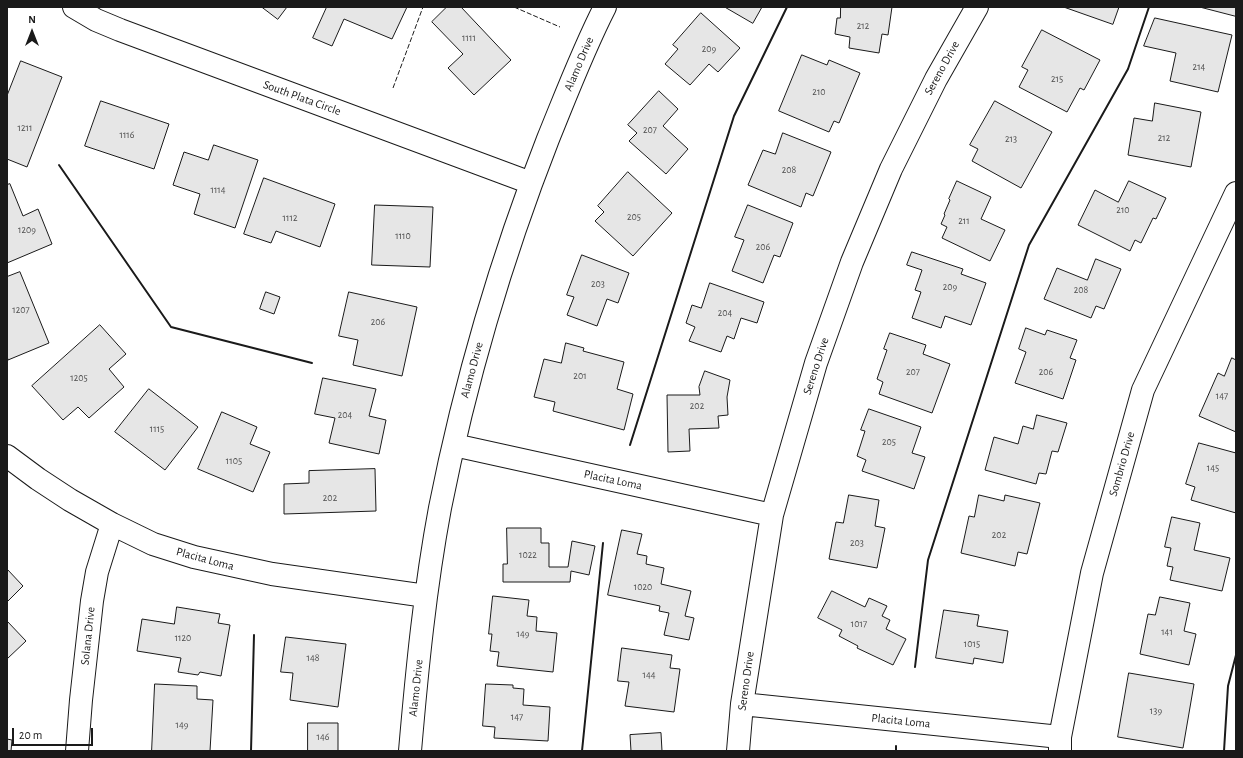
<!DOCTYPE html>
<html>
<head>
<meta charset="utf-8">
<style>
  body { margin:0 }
  #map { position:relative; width:1243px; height:758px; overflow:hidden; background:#fff; font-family:"Alegreya Sans",sans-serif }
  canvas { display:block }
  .frame { position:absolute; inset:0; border:8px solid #1a1a1a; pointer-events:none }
  .north { position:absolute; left:12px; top:12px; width:40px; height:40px; -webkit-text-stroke:3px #fff; paint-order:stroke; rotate:0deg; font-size:11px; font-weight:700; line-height:16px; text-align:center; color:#1a1a1a }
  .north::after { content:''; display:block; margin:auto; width:14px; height:18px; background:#1a1a1a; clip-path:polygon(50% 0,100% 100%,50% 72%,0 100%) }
  .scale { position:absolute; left:12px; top:728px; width:81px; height:18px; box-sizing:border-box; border:2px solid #1a1a1a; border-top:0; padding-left:5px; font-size:12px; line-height:14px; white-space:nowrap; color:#1a1a1a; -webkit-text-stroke:3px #fff; paint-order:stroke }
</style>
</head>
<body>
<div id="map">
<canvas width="1243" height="758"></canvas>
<div class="frame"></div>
<div class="north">N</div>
<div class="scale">20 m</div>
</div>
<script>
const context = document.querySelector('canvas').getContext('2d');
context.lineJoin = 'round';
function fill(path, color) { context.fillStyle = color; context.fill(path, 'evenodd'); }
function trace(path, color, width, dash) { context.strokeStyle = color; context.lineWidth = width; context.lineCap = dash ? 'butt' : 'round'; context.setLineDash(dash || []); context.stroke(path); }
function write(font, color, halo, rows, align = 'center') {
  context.font = font + ' "Alegreya Sans",sans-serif'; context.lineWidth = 3; context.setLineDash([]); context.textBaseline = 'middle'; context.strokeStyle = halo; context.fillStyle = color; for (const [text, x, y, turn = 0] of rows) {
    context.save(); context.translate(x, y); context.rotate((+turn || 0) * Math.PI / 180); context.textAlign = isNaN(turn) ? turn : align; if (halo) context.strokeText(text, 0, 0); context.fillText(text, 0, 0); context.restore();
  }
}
const building = new Path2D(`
  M262,7H287L278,19Z
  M327,7H407L392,39L344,19L332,46L313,38Z
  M447,7H461L511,60L474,95L448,68L463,54L432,22Z
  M725,7H762L753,23Z
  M841,7H892L888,35L882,34L879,53L849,48L850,37L835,34L837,18H840Z
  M1064,7H1119L1113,24Z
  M1200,7H1236V16Z
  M701,13L740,48L718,72L709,64L690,85L665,64L678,49L673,45Z
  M1155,18L1232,35L1218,92L1170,81L1176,53L1144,46Z
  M1042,30L1100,60L1084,90L1080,88L1067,112L1019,87L1028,70L1022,67Z
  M802,55L827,65L829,60L860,73L839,123L834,121L829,132L779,111Z
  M21,61L62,77L27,167L7,159V96Z
  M659,91L678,109L663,126L688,149L666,174L629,141L637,133L628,125Z
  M101,101L169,124L154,169L85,146Z
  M995,101L1052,132L1021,188L972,161L978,149L970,145Z
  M1155,103L1201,112L1191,167L1128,155L1134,118L1152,121Z
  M783,133L831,152L813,196L806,193L801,207L748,185L763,150L775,154Z
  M214,145L258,160L235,228L194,214L200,194L173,185L184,152L208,160Z
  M628,172L672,213L633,256L595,221L604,212L598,206Z
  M264,178L335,204L320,247L276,231L271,243L244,234Z
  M957,181L991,197L981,219L1005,230L990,261L942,238L947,227L941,224L945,215L944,214L950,200L949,199Z
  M1129,181L1166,198L1156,219L1153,218L1141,243L1135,240L1130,251L1078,225L1095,190L1118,202Z
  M10,184L23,216L38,209L52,244L7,263V185Z
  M375,205L433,207L430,267L372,265Z
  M748,205L793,223L780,257L774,255L763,283L732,271L744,240L735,237Z
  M912,252L963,269L961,274L986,283L971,325L945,316L941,328L912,318L921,292L915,290L922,270L907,265Z
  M582,255L629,273L618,303L607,299L597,326L567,315L574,297L567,295Z
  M1096,259L1121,269L1104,309L1096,306L1091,318L1044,299L1057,268L1087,280Z
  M20,272L49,343L8,360L7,356V277Z
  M710,283L764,302L757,323L741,318L734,339L727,336L721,352L689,341L695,327L686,323L692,305L701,308Z
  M266,292L280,297L274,314L260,309Z
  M349,292L417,307L402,376L353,365L358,340L339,336Z
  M100,325L126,354L109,369L124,387L89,418L78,407L63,420L32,386Z
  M1026,328L1045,335L1047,330L1077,340L1070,358L1076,360L1063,399L1015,383L1026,352L1019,349Z
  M890,333L926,345L923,354L950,364L932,413L879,394L883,382L877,379L887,350L884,349Z
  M566,343L584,348L583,351L624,362L617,389L633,394L624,430L553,411L555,402L534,397L544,359L561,363Z
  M1232,358L1236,360V432L1199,416L1218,373L1224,376Z
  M705,371L730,380L727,397L728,415L718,416L719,428L689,429L690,451L668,452L667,395H700L699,387Z
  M323,378L376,389L369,416L386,420L379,454L329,443L335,418L315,414Z
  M149,389L198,427L165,470L115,432Z
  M869,409L921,427L912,453L925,457L914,489L862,471L866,460L857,456L865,431L861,430Z
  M222,412L257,427L250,444L270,452L253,492L198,469Z
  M1037,415L1067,423L1058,452L1052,451L1046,474L1039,473L1036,484L985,470L994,437L1018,444L1023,426L1033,429Z
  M1199,443L1236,453V513L1191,500L1195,487L1186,484Z
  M375,469L376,511L284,514V484L309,483V471Z
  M849,495L879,500L875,526L885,528L877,568L829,559L836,522L843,523Z
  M979,495L1004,501L1005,495L1040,503L1027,554L1018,552L1015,566L961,553L969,516L974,517Z
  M1172,517L1200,523L1194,550L1230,558L1222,591L1170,580L1173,567L1167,566L1171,548L1165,547Z
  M507,528H541V543H549V567H568L572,541L595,546L589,575L571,571L570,582H503V564H507Z
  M622,530L642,534L637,554L647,556L646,564L664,568L661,584L691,591L685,616L694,618L689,640L664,635L669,613L659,611L660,606L608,595Z
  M7,569L23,586L7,602Z
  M832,591L865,607L869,598L887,606L882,616L890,620L886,629L906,639L893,665L857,648L858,646L839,636L842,630L818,618Z
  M493,596L529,600L527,616L537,617L536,631L557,633L553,672L497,666L499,652L490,651L492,634H489Z
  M1160,597L1190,603L1184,631L1196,634L1189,665L1140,654L1148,614L1155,615Z
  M177,607L220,614L218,623L230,625L221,676L200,672L198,675L178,672L181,658L137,651L142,619L174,624Z
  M944,610L979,615L977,626L1008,631L1003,663L974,658L973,664L936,658Z
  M7,621L26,641L7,659Z
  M286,637L346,644L338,707L290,700L293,673L281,672Z
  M622,648L672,655L670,668L680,669L674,712L625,706L629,682L618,681Z
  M1129,673L1194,684L1183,748L1118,737Z
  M155,684L197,686V699L213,700L210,751H152Z
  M486,684L513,685V688L524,689L523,705L550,707L548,741L494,738L495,727L483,726Z
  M308,723H338V751H308Z
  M661,733L662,751H631L630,735Z
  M7,739L12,740L11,751H7Z`);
fill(building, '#e6e6e6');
trace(building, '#1a1a1a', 1);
const minor = new Path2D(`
  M74,7L96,20L120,30L531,183
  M454,445L772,515
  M7,456L38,479L70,500L112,524L153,544L194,557L272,574L426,596
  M742,704L1060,737
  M77,751L81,700L92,601L97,572L112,524
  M410,751C417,670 425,588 440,508C465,382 501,259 548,139C566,95 583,50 605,7
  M738,751L742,704L772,515L816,363L852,262L891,169L936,79L977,7
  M1060,751V737L1092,573L1143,390L1236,193`);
trace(minor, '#1a1a1a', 24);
trace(minor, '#fff', 22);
trace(new Path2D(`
  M514,7L560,27
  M393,88L423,7`), '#1a1a1a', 1, [5, 2]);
trace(new Path2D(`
  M59,165L171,327L312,363
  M630,445L734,116L787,7
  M915,667L928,560L1029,245L1128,69L1149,7
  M896,746V751
  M251,751L254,635
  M582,751L603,543
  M1224,751L1228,686L1236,655`), '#1a1a1a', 2);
write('10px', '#4d4d4d', null, [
  ["212",863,26],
  ["1111",469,38],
  ["209",709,49],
  ["214",1199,67],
  ["215",1057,79],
  ["210",819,92],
  ["1211",25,128],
  ["207",650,130],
  ["1116",127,135],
  ["212",1164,138],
  ["213",1011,139],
  ["208",789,170],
  ["1114",218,190],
  ["210",1123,210],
  ["205",634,217],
  ["1112",290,218],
  ["211",964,221],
  ["1209",27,230],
  ["1110",403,236],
  ["206",763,247],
  ["203",598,284],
  ["209",950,287],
  ["208",1081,290],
  ["1207",21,310],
  ["204",725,313],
  ["206",378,322],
  ["207",913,372],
  ["206",1046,372],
  ["201",580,376],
  ["1205",79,378],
  ["147",1222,396],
  ["202",697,406],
  ["204",345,415],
  ["1115",157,429],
  ["205",889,442],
  ["1105",234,461],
  ["145",1213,468],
  ["202",330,498],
  ["202",999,535],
  ["203",857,543],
  ["1022",528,555],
  ["1020",643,587],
  ["1017",859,624],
  ["141",1167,632],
  ["149",523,634],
  ["1120",183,638],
  ["1015",972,644],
  ["148",313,658],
  ["144",649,675],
  ["139",1156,711],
  ["147",517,717],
  ["149",182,725],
  ["146",323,737]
]);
write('12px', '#1a1a1a', '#fff', [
  ["Alamo Drive",579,64,-67],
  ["Sereno Drive",942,68,-61],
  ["South Plata Circle",302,98,20],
  ["Sereno Drive",816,366,-72],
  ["Alamo Drive",472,370,-75],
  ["Sombrio Drive",1122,464,-74],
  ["Placita Loma",613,480,12],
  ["Placita Loma",205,559,15],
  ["Solana Drive",88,636,-84],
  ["Sereno Drive",746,681,-82],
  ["Alamo Drive",416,688,-84],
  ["Placita Loma",901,721,6]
]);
</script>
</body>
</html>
